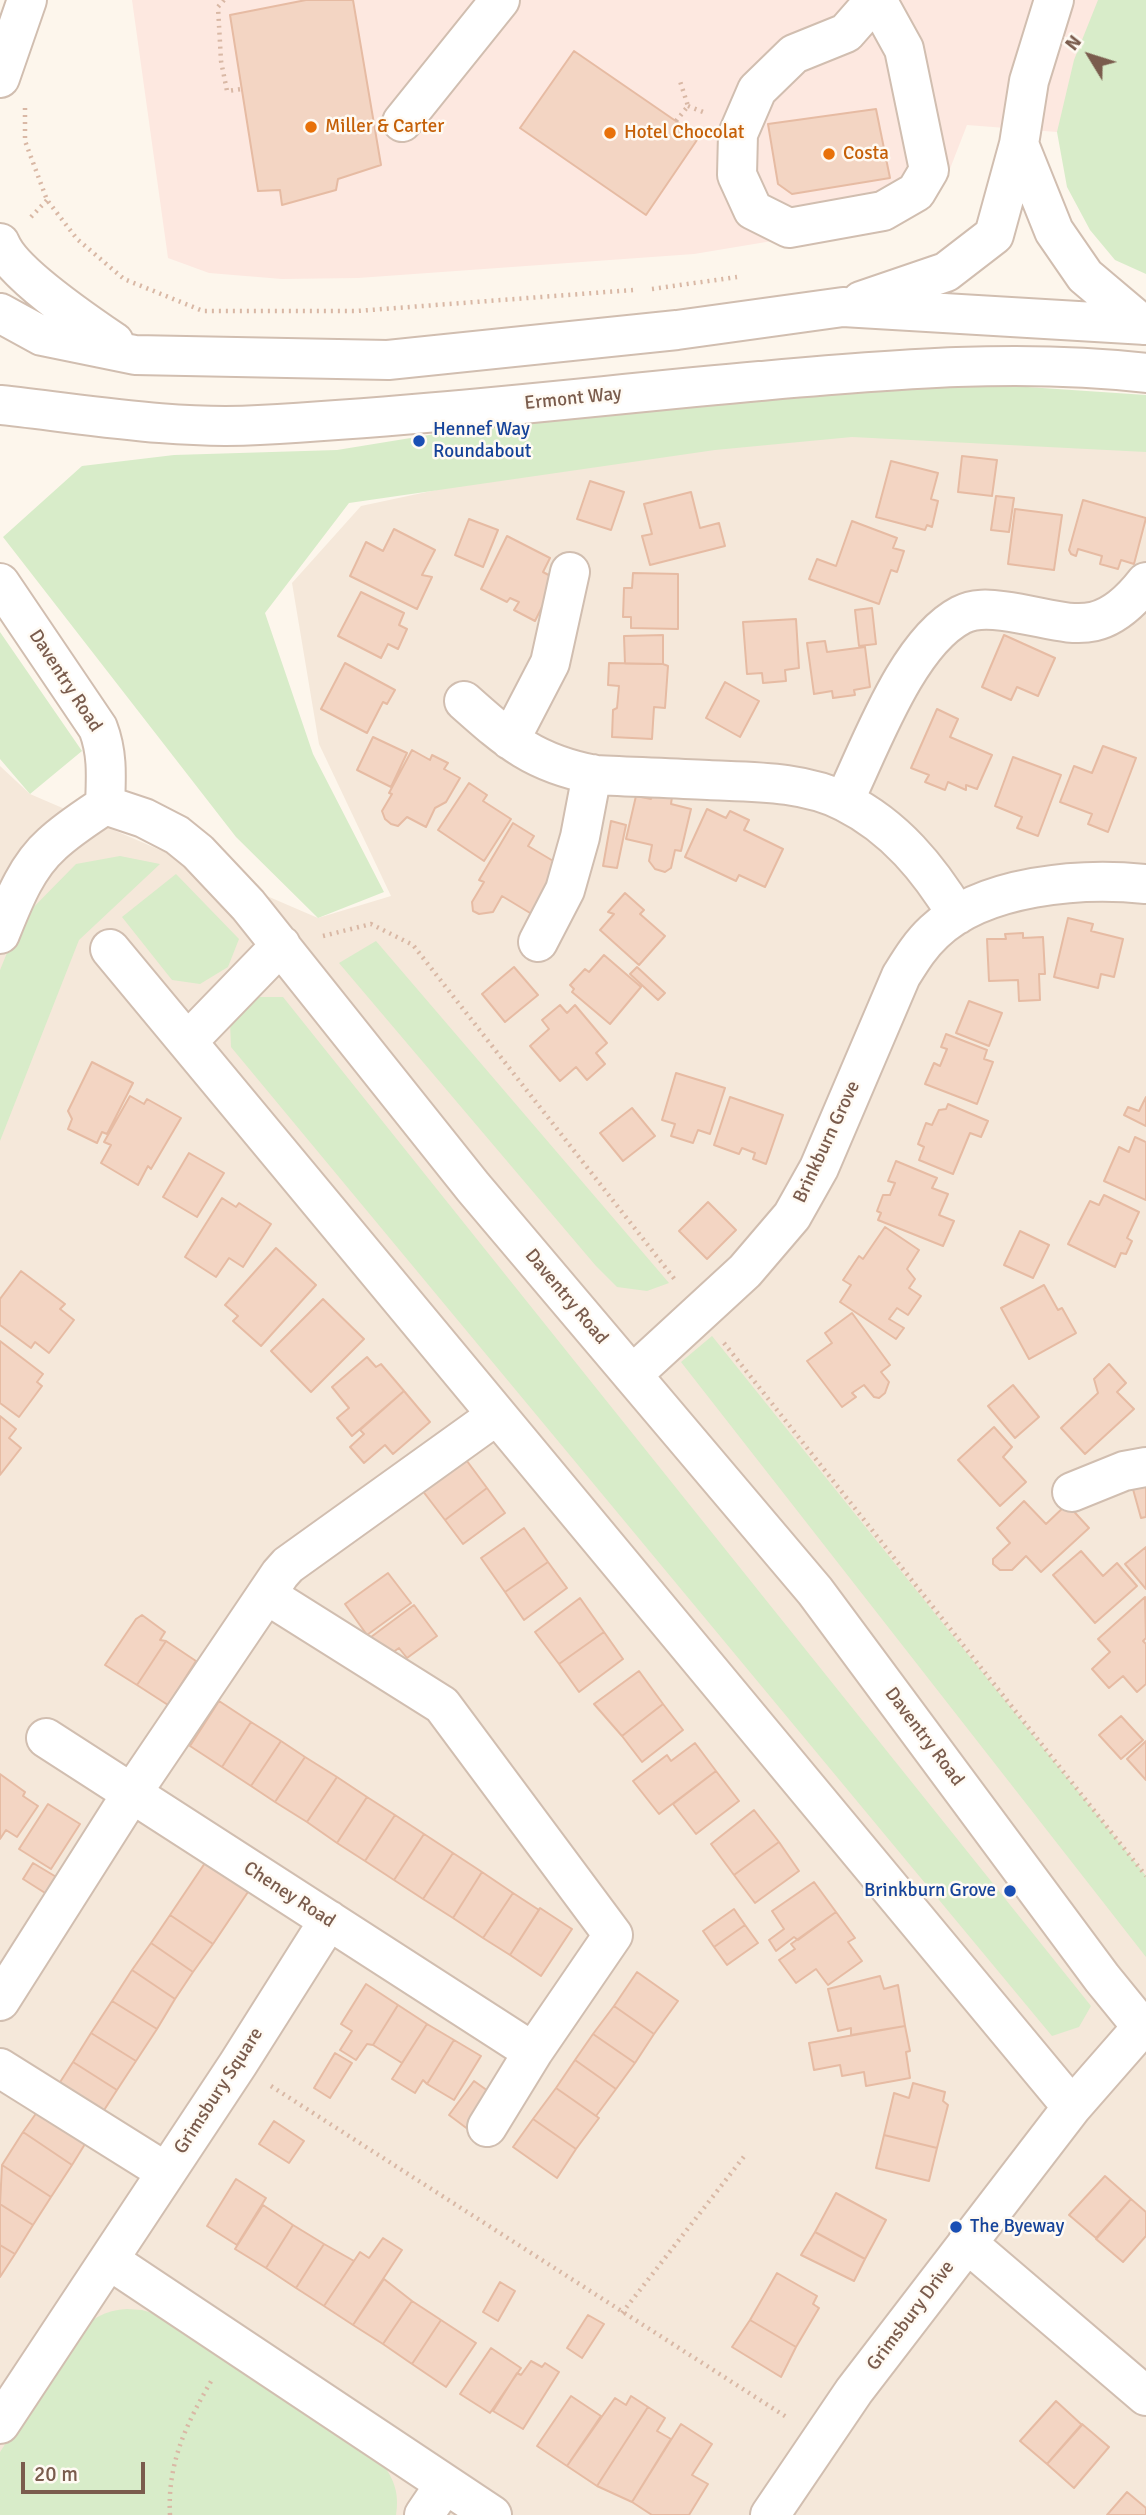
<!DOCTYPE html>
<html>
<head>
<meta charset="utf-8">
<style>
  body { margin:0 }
  #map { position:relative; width:1146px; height:2515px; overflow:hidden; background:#fdf6ec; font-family:Signika,sans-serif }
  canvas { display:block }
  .north { position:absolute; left:1055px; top:21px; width:70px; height:70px; -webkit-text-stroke:5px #fffaf3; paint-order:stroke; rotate:308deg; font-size:19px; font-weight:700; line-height:28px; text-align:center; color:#7a5c4d }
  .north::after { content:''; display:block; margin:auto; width:24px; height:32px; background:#7a5c4d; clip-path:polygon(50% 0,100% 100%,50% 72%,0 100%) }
  .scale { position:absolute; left:21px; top:2462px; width:124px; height:32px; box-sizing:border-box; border:4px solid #7a5c4d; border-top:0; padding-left:9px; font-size:21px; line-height:24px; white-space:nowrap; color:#7a5c4d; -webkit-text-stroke:5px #fffaf3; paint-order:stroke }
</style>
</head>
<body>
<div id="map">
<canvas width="1146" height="2515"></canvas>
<div class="north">N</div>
<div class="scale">20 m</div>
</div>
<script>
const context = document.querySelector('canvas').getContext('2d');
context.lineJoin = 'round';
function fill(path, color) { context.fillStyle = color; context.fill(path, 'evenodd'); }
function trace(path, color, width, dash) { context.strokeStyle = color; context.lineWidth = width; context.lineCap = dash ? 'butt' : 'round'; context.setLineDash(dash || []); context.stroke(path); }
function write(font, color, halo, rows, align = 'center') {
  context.font = font + ' Signika,sans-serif'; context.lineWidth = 5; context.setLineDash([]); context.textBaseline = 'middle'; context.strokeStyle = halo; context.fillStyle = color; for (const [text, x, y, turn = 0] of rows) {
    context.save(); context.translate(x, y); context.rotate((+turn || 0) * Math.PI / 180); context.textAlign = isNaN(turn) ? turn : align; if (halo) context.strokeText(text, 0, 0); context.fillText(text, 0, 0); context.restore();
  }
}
fill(new Path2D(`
  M774,418L1146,423V2515H0V766L30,794L318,918L391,896L319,744L292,583L361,506Z`), '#f5e8da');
fill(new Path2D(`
  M132,0H1146L1083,129L1057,132L967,125L946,179L862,226L694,254L358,278L282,279L209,273L168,258Z`), '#fde8e0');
fill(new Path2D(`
  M1098,0H1146V274L1115,260L1090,230L1067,187L1057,132L1074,60Z
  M968,383L1146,395V452L852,437L715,450L349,503L265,613L313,754L384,892L318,918L236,837L3,537L82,466L174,455L337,450L478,427L794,388Z
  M0,632L82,751L30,794L0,759Z
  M120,856L160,864L79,940L0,1141V970L20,921L76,864Z
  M176,874L239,939L228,967L200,984L172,980L122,917Z
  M376,941L669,1283L647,1291L617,1287L596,1266L339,963Z
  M257,997H283L1091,2006L1079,2027L1052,2036L231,1047L230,1022Z
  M712,1336L1146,1876V1957L681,1362Z
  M127,2309L142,2310L159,2315L377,2458C393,2475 400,2492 396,2515H0V2452L76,2336C90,2319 105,2310 127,2309Z`), '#d8ecc9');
const building = new Path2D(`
  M306,0H353L381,165L338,179L336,190L282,205L280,190L258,191L230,15Z
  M574,51L699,137L646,215L520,128Z
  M876,109L890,178L792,194L778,184L768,124Z
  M962,456L997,460L992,496L958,492Z
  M891,461L938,473L931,499L938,501L932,527L927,525L925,530L876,517Z
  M590,481L624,492L611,530L577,519Z
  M691,492L700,528L719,523L725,546L650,565L642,536L652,534L644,504Z
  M996,496L1014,498L1009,532L991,530Z
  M1083,500L1146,518L1134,564L1121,560L1118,569L1100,564L1102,556L1078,549L1076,556L1071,554L1069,550Z
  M1015,509L1062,515L1054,570L1008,564Z
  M469,519L498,530L483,567L455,555Z
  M852,521L897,538L893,548L904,551L897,572L891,570L879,604L809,579L817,559L836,566Z
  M394,529L435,550L422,575L432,577L417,609L350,576L366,542L383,551Z
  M507,536L550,558L543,572L556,579L535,621L514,610L519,602L510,598L507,602L481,589Z
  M633,573L678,574V629L631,628V617H623L624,588H632Z
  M361,592L404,613L399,625L407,629L398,649L388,644L381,658L338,636Z
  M872,608L876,644L859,646L855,610Z
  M796,619L799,668L785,670L786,681L763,683L762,673L747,674L743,622Z
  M663,635V664H625L624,636Z
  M1004,635L1055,658L1038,696L1017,687L1011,700L982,687Z
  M825,641L827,652L865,647L870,687L854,690L855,695L833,698L832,691L814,694L807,643Z
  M345,663L395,690L387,704L383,702L367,733L321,709Z
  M609,663L663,664L668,666L665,708L654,707L652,739L612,737L613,710L617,708L619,686L608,685Z
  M725,682L759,701L740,737L706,718Z
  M937,709L958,719L950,737L992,755L977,789L966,785V790L948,782L945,790L925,782L929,775L911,768Z
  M373,737L407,753L391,787L357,770Z
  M1103,746L1136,758L1108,832L1088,824L1092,814L1060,802L1074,766L1092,773Z
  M412,750L430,760L432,755L448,763L444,769L460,778L446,802L435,808L426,827L407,817L398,826L391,824L385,819L382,811L392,794L389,793Z
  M1013,757L1061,775L1038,836L1017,828L1022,817L995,806Z
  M469,783L487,795L483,801L511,819L484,861L438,830Z
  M653,793L672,797L671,804L691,809L681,851L675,850L671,868L665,872L655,869L649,861L652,845L626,839L636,796L651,799Z
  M707,809L726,818L730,811L749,820L744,830L783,849L765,887L739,875L736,881L685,857Z
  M611,821L626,825L617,868L603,866Z
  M513,823L534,836L528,846L565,868L535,916L502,896L493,912L479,914L473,911L472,902L484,882L479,880Z
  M625,893L644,910L640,914L665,936L639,965L600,930L614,914L608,912Z
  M1068,918L1093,924L1091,931L1123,939L1114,977L1101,974L1098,988L1054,977Z
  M1023,933V938L1043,937L1045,974H1039L1040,1000L1019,1001L1018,980L989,981L987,939H1006L1005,934Z
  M604,955L641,987L610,1024L572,992L574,989L570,985L585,969L589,972Z
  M514,967L538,995L505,1022L482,994Z
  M637,967L665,993L658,1000L630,974Z
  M969,1001L1002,1013L989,1046L956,1033Z
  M560,1005L567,1013L575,1005L607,1043L596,1053L605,1064L587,1080L576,1067L560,1081L530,1046L549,1029L542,1020Z
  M946,1034L987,1050L984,1059L993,1062L977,1104L925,1084L934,1063L940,1066L947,1049L941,1047Z
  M92,1062L133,1083L107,1134L102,1132L97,1143L68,1129L72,1119L68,1111Z
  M676,1073L725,1088L710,1134L698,1130L693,1143L671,1136L675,1124L662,1120Z
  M130,1096L144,1104L147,1099L181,1118L151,1169L148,1166L138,1185L101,1163L111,1145L104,1142Z
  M730,1097L783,1115L766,1164L753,1159L755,1153L742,1148L739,1154L714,1145Z
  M1146,1097V1126L1124,1115L1128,1107L1139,1111Z
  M948,1104L988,1121L981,1137L970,1133L953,1174L919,1160L924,1147L918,1144L926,1123L932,1125L939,1110L946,1109Z
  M632,1108L655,1136L623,1161L600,1133Z
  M1135,1137L1146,1142V1200L1104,1181L1119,1147L1129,1152Z
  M189,1153L224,1173L197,1217L163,1197Z
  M896,1161L937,1178L932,1188L948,1194L939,1215L954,1221L943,1246L878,1220L881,1213L877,1211L883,1195H890L895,1183L888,1181Z
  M1104,1195L1139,1212L1127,1238L1132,1241L1126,1254L1121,1253L1115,1267L1068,1244L1090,1201L1099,1205Z
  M222,1198L236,1207L239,1203L271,1224L243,1267L229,1258L216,1277L185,1257Z
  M708,1202L736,1230L707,1259L679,1231Z
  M885,1227L919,1250L907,1269L915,1279L909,1288L921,1296L908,1315L897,1308L889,1319L904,1328L896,1339L840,1302L851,1285L843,1280L859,1256L863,1259Z
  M1020,1231L1049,1245L1033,1278L1004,1265Z
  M276,1248L316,1285L261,1346L233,1321L238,1316L225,1305Z
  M21,1271L65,1304L60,1309L74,1320L49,1353L35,1342L31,1348L0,1325V1299Z
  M1044,1285L1058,1310L1062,1308L1076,1333L1029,1359L1001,1308Z
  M323,1299L364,1339L311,1392L271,1351Z
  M852,1313L890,1365L881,1372L889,1382L885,1393L879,1398L874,1397L864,1385L852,1393L856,1397L842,1407L807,1361L832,1343L825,1333Z
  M0,1341L43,1374L37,1382L42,1386L19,1417L0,1403Z
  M367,1357L376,1367L381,1364L404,1391L352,1436L337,1418L349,1408L332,1387Z
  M1109,1364L1126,1383L1117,1392L1134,1409L1085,1454L1061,1428L1098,1393L1094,1379Z
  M1013,1385L1039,1417L1015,1438L988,1406Z
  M404,1391L430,1422L393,1454L385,1445L364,1463L350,1447L364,1434L360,1430Z
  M0,1416L16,1429L9,1438L21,1448L0,1475Z
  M994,1427L1012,1447L1003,1457L1026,1482L1000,1506L958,1460Z
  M464,1457L487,1488L445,1520L422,1490Z
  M1146,1478V1517L1141,1518L1131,1482Z
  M487,1488L505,1513L463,1544L445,1520Z
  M1024,1501L1046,1524L1067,1504L1089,1528L1041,1572L1026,1556L1012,1570H1000L993,1564V1559L1010,1543L997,1528Z
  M524,1528L548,1562L505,1592L481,1558Z
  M1146,1547V1589L1125,1564Z
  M1081,1551L1103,1576L1117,1563L1137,1586L1095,1623L1053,1575Z
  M548,1562L567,1588L524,1620L505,1592Z
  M388,1573L411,1603L367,1635L345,1604Z
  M1145,1597L1146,1638L1143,1641L1146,1644V1684L1137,1692L1123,1676L1109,1688L1092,1669L1110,1652L1098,1639Z
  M580,1598L604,1632L559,1664L535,1632Z
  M414,1605L437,1636L407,1658L399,1648L386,1657L371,1637Z
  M142,1615L165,1632L160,1640L166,1641L137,1685L105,1665L136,1619Z
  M604,1632L623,1659L579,1692L559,1664Z
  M166,1641L196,1661L168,1705L137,1685Z
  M639,1671L663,1704L622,1736L594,1704Z
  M219,1701L251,1722L222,1767L190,1746Z
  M663,1704L683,1730L642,1762L622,1736Z
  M1121,1716L1143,1740L1121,1759L1099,1735Z
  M251,1722L281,1741L251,1786L222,1767Z
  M281,1741L305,1757L275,1802L251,1786Z
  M1146,1741V1780L1127,1759Z
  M695,1743L716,1771L659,1814L633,1781L667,1755L671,1761Z
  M305,1757L337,1777L307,1822L275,1802Z
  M716,1771L739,1801L696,1834L673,1804Z
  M0,1774L25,1792L23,1796L38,1806L17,1837L6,1830L0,1839Z
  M337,1777L367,1797L337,1843L307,1822Z
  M367,1797L395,1815L365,1861L337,1843Z
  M48,1804L80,1824L51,1869L19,1849Z
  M754,1810L779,1842L734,1875L711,1844Z
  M395,1815L424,1834L394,1880L365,1861Z
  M424,1834L453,1853L423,1899L394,1880Z
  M779,1842L799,1871L755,1903L734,1875Z
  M453,1853L482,1872L453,1918L423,1899Z
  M207,1860L250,1889L213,1944L170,1915Z
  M33,1863L63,1881L53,1898L23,1879Z
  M482,1872L513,1893L483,1938L453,1918Z
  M814,1882L836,1912L798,1940L794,1937L776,1951L769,1940L784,1929L772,1911Z
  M513,1893L539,1910L510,1955L483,1938Z
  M540,1908L572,1929L541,1976L510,1955Z
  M734,1909L745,1925L714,1947L703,1931Z
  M836,1912L855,1938L848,1942L862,1961L828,1985L816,1969L796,1983L779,1960L795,1949L791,1944Z
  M170,1915L213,1944L193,1972L151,1943Z
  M745,1925L758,1943L727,1965L714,1947Z
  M151,1943L193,1972L175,1999L132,1970Z
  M132,1970L175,1999L157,2029L112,2001Z
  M637,1972L678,2001L654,2034L614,2006Z
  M880,1976L884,1989L898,1985L905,2026L851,2035V2028L838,2031L828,1989Z
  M366,1984L398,2005L373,2045L367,2044L356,2060L340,2050L352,2031L341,2024Z
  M112,2001L157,2029L136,2061L91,2033Z
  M398,2005L427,2024L402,2063L373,2045Z
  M614,2006L654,2034L635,2063L593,2034Z
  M427,2024L454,2040L427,2084L423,2080L415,2093L392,2079Z
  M905,2026L910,2051L906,2052L910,2078L866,2086L864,2072L842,2076L840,2065L814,2070L809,2043Z
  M91,2033L136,2061L117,2090L73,2062Z
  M593,2034L635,2063L616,2089L575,2060Z
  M454,2040L481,2056L454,2100L427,2084Z
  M335,2053L352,2063L330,2098L314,2088Z
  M575,2060L616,2089L596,2116L556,2088Z
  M73,2062L117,2090L99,2118L55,2090Z
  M474,2081L495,2096L469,2130L449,2115Z
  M913,2083L945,2092L943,2101L948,2105L937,2148L884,2135L894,2093L909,2098Z
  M556,2088L599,2118L576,2149L533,2119Z
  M42,2105L90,2136L72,2165L23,2132Z
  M533,2119L576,2149L557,2178L513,2147Z
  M274,2121L304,2141L289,2163L259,2144Z
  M23,2132L72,2165L51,2197L2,2165Z
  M884,2135L937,2148L929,2181L876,2168Z
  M2,2165L51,2197L33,2225L0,2204Z
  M1105,2176L1131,2199L1096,2238L1069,2215Z
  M236,2179L266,2198L237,2245L207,2226Z
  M836,2193L886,2220L865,2259L815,2232Z
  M1131,2199L1146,2212V2236L1123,2262L1096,2239Z
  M0,2204L33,2225L15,2254L0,2245Z
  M263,2205L293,2225L266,2268L235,2249Z
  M293,2225L324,2244L296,2288L266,2268Z
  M815,2232L865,2259L854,2281L801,2255Z
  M383,2238L402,2250L353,2325L324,2306L360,2252L369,2258Z
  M324,2244L354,2261L324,2306L296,2288Z
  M0,2245L15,2254L0,2277Z
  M777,2273L817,2296L813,2304L819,2308L796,2347L750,2320Z
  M384,2279L412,2301L383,2344L353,2325Z
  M500,2282L515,2291L498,2321L483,2312Z
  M412,2301L441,2320L412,2364L383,2344Z
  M588,2315L604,2324L582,2358L567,2348Z
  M441,2320L476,2343L446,2387L412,2364Z
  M750,2320L796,2347L781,2377L732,2347Z
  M491,2348L521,2368L490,2413L460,2394Z
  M531,2361L542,2367L545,2363L559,2372L523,2429L493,2411L517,2373L521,2375Z
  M571,2396L601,2416L567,2466L537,2446Z
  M631,2396L648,2407L597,2486L567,2466L615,2398L626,2405Z
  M1056,2401L1082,2425L1047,2464L1020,2441Z
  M648,2407L665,2418L657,2431L671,2439L632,2502L597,2486Z
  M681,2424L712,2444L692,2475L708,2484L689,2515H652L632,2502Z
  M1082,2424L1109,2447L1074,2488L1047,2464Z
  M1127,2492L1146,2508V2515H1107Z`);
fill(building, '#f3d5c3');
trace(building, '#e6bba3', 2);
const minor = new Path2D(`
  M875,0L846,33L794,54L757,90L738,134L737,175L753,210L789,228L883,211L916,192L929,170L904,49L877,0
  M0,78L27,0
  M402,122L500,0
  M1019,144L1054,231L1085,276L1143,325
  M0,243C12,273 86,323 114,342
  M861,301L946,272L994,235L1019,144L1029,81L1054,0
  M0,313L42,336L135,355L388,360L677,330L843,307L1146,325
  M0,405C85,414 173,430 259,425C426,416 593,396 760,381C887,370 1019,358 1146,373
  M0,583L98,728C108,754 106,778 105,805
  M464,701C510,742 534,763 595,775C633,777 671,778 708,780C753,782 804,781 845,802C895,827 929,869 957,915
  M510,740L550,663L570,572
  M844,801C870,748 907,643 961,615C974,608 989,609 1003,611C1067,619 1097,645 1146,582
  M105,805L144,818L177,835L198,852L248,905L473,1187L815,1591L1102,1978L1146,2032
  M0,934C13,902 26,867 52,844C68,829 87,817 105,805
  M538,942L565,890L580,837L592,774
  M110,949L1072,2107
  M188,1041L281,945
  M632,1375L745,1271L792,1216L819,1168L901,976C911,960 920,945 934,932C983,885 1081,877 1146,884
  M1072,1492L1124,1471L1146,1467
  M267,1595L442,1705L613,1935L533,2052L487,2127
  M46,1738L533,2052
  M0,2001L132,1793L280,1574L288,1565L497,1415
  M0,2068L166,2172
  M967,2243L1146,2396
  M109,2260L492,2515
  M0,2424L238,2064L329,1920
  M424,2515L445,2484
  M770,2515L854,2391L1072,2107L1142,2027`);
trace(minor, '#d1beb0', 42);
trace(new Path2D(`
  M224,0L218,7L221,61L227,91L242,89
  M688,106L703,112
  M25,108V141L47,200L77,239L124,279L203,311H357L633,290
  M676,121L688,106L679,78
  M31,217L47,200
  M652,289L737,277
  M323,936L371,924L413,945L676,1281
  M724,1343L1146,1876
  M271,2086L788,2418
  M622,2313L746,2154
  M170,2515C167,2463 187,2422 213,2378`), '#d9b8a5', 4.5, [2, 5]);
trace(minor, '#fff', 38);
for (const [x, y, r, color] of [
  [311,127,7,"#e8710a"],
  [610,133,7,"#e8710a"],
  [829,154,7,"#e8710a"],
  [419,441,7,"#1a4fb4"],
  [1010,1891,7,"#1a4fb4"],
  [956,2227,7,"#1a4fb4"]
]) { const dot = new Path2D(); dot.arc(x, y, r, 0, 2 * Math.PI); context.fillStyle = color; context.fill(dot); trace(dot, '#fffaf3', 2.5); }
write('19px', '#c56008', '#fffaf3', [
  ["Miller & Carter",325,127],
  ["Hotel Chocolat",624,133],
  ["Costa",843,154]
], 'left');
write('19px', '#7a5c4d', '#fffaf3', [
  ["Ermont Way",573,399,-6],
  ["Daventry Road",65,681,57],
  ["Brinkburn Grove",827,1142,-65],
  ["Daventry Road",566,1297,50],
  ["Daventry Road",924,1737,53],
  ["Cheney Road",289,1895,33],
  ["Grimsbury Square",219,2091,-57],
  ["Grimsbury Drive",911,2316,-53]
]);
write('19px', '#164399', '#fffaf3', [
  ["Hennef Way",433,430],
  ["Roundabout",433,452],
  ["Brinkburn Grove",996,1891,"right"],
  ["The Byeway",970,2227]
], 'left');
</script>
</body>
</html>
